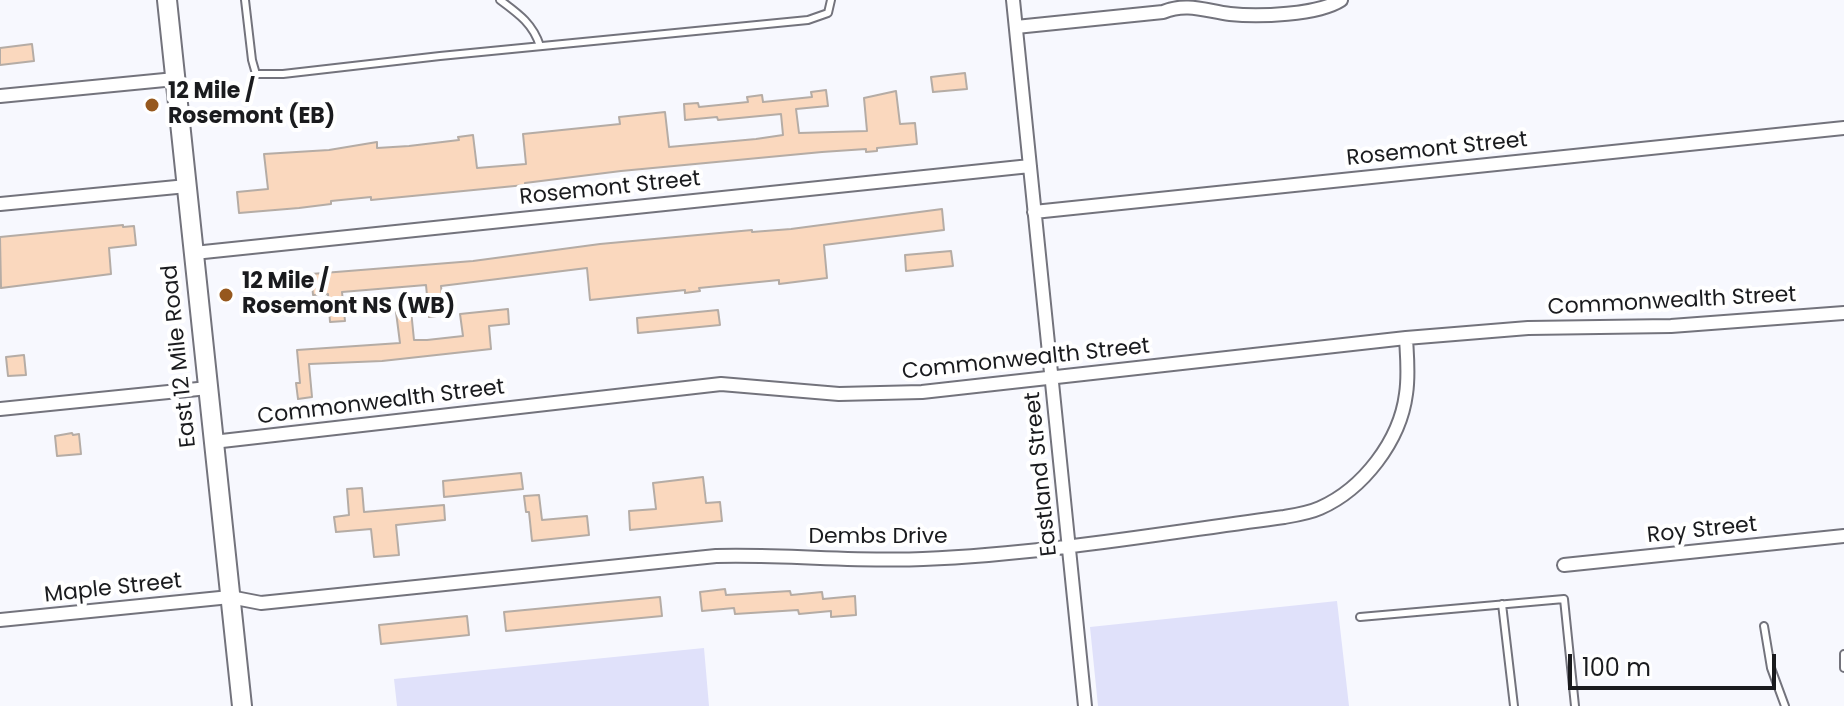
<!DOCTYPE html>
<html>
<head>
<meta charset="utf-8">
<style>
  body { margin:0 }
  #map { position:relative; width:1844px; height:706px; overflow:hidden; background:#f7f8fe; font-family:Poppins,sans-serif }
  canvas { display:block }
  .scale { position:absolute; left:1568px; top:654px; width:208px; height:36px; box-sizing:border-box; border:4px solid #1a1b1e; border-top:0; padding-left:10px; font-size:24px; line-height:28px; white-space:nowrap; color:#1a1b1e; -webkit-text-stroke:6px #fff; paint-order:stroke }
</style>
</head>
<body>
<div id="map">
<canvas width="1844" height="706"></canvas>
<div class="scale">100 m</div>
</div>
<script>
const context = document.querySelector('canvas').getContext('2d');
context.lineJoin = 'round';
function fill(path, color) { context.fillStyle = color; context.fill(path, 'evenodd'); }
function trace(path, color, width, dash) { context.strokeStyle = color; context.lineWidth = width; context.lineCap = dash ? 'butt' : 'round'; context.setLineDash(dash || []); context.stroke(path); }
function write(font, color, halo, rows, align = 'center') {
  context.font = font + ' Poppins,sans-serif'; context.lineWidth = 8; context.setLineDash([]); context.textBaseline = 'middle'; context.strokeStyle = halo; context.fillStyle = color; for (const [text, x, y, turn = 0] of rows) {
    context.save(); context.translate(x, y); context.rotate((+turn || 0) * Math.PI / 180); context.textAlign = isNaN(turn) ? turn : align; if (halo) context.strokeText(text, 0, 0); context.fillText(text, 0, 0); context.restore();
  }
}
fill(new Path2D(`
  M1337,601L1349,706H1098L1090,627Z
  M704,648L709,706H397L394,679Z`), '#e0e1fa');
const building = new Path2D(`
  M32,44L34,61L0,65V48Z
  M965,73L967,89L933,92L931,77Z
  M826,90L828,106L796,109L799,133L867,131L864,98L896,91L900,124L915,123L917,144L877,148V151L866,152V149L822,152L621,171L525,183V185L371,200V197L331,201V204L299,208L239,213L237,192L268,189L264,154L329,150L377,142V148L409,146L459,140L458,137L473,135L477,168L526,164L523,134L620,124L619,117L665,112L669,147L756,139L783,135L781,114L718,120L717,117L685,120L684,104L698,103L699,107L748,102L747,97L762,95L763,102L812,97L811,92Z
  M942,209L944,230L824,245L827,278L779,284V280L699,288L700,291L685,293V290L590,300L587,268L441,286L444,315L429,317L426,285L342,292L345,321L330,322L328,294L313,295L311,274L473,261L600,244L752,230V232L791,229Z
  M123,225V227L134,226L136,245L109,248L111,274L1,288L0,237Z
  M951,251L953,266L906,271L905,255Z
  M508,309L509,324L489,326L491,349L382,361L309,364L312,397L298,399L296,383H300L297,350L400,343L396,312L411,310L414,340H427L463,336L460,314Z
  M718,310L720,325L638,333L637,318Z
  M24,355L26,375L8,376L6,357Z
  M72,433L73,435L79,434L81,454L57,456L55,436Z
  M521,473L523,489L444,497L443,481Z
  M703,477L706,503L720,502L722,521L630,530L629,511L656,509L653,483Z
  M362,488L364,512L444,505L445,520L396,525L399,555L374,557L371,529L336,532L334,517L349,515L347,489Z
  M539,495L542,520L587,516L589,535L532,541L529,512H526L524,496Z
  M725,589L726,595L790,591L791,595L822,592L823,599L855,596L856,615L831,617V611L799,614L798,610L735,614L734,608L702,611L700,592Z
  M660,597L662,616L506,631L504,612Z
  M467,616L469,635L381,644L379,625Z`);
fill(building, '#fad8be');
trace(building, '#b5aca5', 2);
const lane = new Path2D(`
  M245,0L252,60L256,74H283L440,56L808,20L828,13L831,0
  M500,0C519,14 533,24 540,46
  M1502,604L1514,706
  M1360,617L1564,599L1575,706
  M1764,626L1771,668L1785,706
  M1844,654V668`);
const street = new Path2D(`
  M1013,0L1085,706
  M1016,27L1163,12C1187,2 1206,11 1230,14C1258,17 1318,15 1341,0
  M0,96L175,79
  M0,204L187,186
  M1034,212L1844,128
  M194,253L1030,166
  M0,409L208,388
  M213,442L721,384L839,394L922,392L1406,338L1528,328L1671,326L1844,313
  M1564,565L1844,536
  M0,620L230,597L261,603L716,556C785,554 854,562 923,559C1044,554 1164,533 1284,517C1296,515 1309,513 1320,508C1363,489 1400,441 1406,394C1409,375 1407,357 1406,338`);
const secondary = new Path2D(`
  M167,0L242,706`);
trace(lane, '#73737c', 10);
trace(street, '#73737c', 16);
trace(secondary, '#73737c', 22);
trace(lane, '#fff', 6);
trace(street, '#fff', 12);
trace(secondary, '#fff', 18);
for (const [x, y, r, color] of [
  [152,105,8,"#96581e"],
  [226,295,8,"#96581e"]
]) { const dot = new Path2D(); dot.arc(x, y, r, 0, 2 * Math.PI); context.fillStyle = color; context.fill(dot); trace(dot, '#fff', 3); }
write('bold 22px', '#1a1b1e', '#fff', [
  ["12 Mile /",168,92],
  ["Rosemont (EB)",168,117],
  ["12 Mile /",242,282],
  ["Rosemont NS (WB)",242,307]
], 'left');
write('22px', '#1a1b1e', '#fff', [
  ["Rosemont Street",1437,150,-6],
  ["Rosemont Street",610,189,-6],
  ["Commonwealth Street",1672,302,-3],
  ["East 12 Mile Road",180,356,-96],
  ["Commonwealth Street",1026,360,-6],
  ["Commonwealth Street",381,403,-7],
  ["Eastland Street",1042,474,-96],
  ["Roy Street",1702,531,-6],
  ["Dembs Drive",878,537],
  ["Maple Street",113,589,-6]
]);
</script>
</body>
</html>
